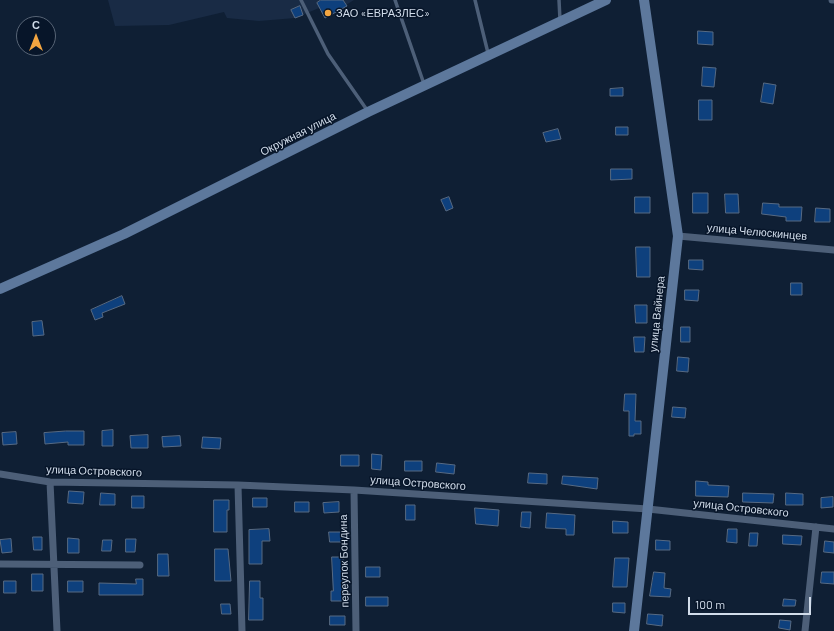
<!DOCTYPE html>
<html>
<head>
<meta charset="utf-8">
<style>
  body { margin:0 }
  #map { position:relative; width:834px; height:631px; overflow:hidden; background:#0f1f34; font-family:Barlow,sans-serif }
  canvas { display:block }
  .north { position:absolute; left:16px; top:16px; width:40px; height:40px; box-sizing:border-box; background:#071529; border:1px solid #586576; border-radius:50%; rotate:0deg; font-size:11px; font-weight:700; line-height:16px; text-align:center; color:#d1dcea }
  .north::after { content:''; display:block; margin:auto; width:14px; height:18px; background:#f2a541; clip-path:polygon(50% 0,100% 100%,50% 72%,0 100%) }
  .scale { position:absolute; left:688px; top:597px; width:123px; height:18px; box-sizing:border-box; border:2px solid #d1dcea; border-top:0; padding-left:5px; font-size:12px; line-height:14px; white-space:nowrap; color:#d1dcea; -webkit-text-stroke:3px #071529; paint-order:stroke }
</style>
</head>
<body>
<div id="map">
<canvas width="834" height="631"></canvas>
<div class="north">С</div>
<div class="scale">100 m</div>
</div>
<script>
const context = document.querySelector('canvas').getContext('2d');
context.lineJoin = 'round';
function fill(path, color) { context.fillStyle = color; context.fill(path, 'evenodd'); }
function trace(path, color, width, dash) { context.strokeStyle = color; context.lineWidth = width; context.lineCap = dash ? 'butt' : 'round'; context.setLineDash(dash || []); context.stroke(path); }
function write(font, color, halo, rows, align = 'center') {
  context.font = font + ' Barlow,sans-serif'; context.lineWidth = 3; context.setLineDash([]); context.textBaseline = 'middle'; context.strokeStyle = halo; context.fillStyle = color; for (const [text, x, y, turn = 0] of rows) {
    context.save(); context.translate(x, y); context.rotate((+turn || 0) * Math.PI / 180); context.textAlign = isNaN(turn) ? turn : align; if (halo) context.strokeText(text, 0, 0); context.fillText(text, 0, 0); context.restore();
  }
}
fill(new Path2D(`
  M108,0H354L325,18L319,8L295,18L259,21L227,18L224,12L169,25L115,26Z`), '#192b45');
const building = new Path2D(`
  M321,0H343L347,6L325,18L317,3Z
  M300,6L303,15L295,18L291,10Z
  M698,31L713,32V45L698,44Z
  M703,67L716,68L714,87L702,86Z
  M764,83L776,85L773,104L761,102Z
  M623,88V96H610V89Z
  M699,100H712V120H699Z
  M616,127H628V135H616Z
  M558,129L561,139L546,142L543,133Z
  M611,169H632V179L611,180Z
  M693,193H708V213H693Z
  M725,194H738L739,213H726Z
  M449,197L453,208L446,211L441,200Z
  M635,197H650V213H635Z
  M763,203L779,204V207H802L801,221H786V217L762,214Z
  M816,208L830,209V222H815Z
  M636,247H650V277H637Z
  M689,260H703V270L689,269Z
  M791,283H802V295H791Z
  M685,290H699L698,301L685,300Z
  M122,296L125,304L102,313L103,317L95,320L91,310Z
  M635,305H647V323H636Z
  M42,321L44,335L33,336L32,322Z
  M681,327H690V342H681Z
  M634,337H645L644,352H635Z
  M678,357L689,358L688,372L677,371Z
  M625,394H636L635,421H641V434H634V436H629V411H624Z
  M673,407L686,408L685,418L672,417Z
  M113,430V446H102V431Z
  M66,431H84V445H68V442L45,444L44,433Z
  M16,432L17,444L3,445L2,433Z
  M148,435V448H131L130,436Z
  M180,436L181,446L163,447L162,437Z
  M203,437L221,438L220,449L202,448Z
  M372,454L382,455L381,470L372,469Z
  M341,455H359V466H341Z
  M405,461H422V471H405Z
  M437,463L455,465L454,474L436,472Z
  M529,473L547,474V484L528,483Z
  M563,476L598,478L597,489L562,484Z
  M696,481L708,482V485L729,486L728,497L696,496Z
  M69,491L84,492L83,504L68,503Z
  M101,493L115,494V505H100Z
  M743,493L774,494L773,503L743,502Z
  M786,493L803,494V505H786Z
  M132,496H144V508H132Z
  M833,497V507L821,508V498Z
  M253,498H267V507H253Z
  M214,500H229V510H227V532H214Z
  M295,502H309V512H295Z
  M339,502V512L324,513L323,503Z
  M406,505H415V520H406Z
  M475,508L499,510L498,526L476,524Z
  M522,512H531L530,528L521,527Z
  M547,513L575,515L574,535H566V529L546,528Z
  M613,521L628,522V533H613Z
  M269,529L270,541H262V564H249V530Z
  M728,529H737V543L727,542Z
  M329,532H342L343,542H330Z
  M750,533H758L757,546H749Z
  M783,535L802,536L801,545L783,544Z
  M33,537H42V550H34Z
  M68,538L79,539V553H68Z
  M11,539L12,552L2,553L0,540Z
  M126,539H136L135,552H126Z
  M103,540H112L111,551H102Z
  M656,540L670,541V550H656Z
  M825,541L834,542V553L824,552Z
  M215,549H228L231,581H215Z
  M158,554H168L169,576H158Z
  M332,557H343V601H331V591H333Z
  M615,558H629L627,587H613Z
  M366,567H380V577H366Z
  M654,572L665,573L664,588L671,589L670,597L650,596Z
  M822,572H834V584L821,583Z
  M32,574H43V591H32Z
  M136,579H143V595H99V583L136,584Z
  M4,581H16V593H4Z
  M68,581H83V592H68Z
  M250,581H260V598H263V620H249Z
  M366,597H388V606H366Z
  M784,599L796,600L795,606H783Z
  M613,603H625V613L613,612Z
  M221,604H230L231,614H222Z
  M648,614L663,615L662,626L647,624Z
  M330,616H345V625H330Z
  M780,620L791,621L790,630L779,628Z`);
fill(building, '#0e407d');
trace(building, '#576a83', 1);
trace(new Path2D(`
  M301,0L328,54L367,110
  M395,0L424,84
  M475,0L488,53
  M559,0L560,20`), '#4d5f78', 3.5);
trace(new Path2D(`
  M832,0H834
  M678,236L834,250
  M0,474L50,482L238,485L354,490L648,509L834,529
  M50,482L57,631
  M238,485L242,631
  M354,490L356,631
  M0,564L140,565
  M805,631L816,527`), '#4d5f78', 7);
trace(new Path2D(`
  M0,289L124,234L368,112L606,0
  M634,631L678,236L644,0`), '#5d789c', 10);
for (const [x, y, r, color] of [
  [328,13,4,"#f2a541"]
]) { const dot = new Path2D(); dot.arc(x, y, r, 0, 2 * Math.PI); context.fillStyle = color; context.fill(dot); trace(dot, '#071529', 1.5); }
write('11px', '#d1dcea', '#071529', [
  ["ЗАО «ЕВРАЗЛЕС»",336,13]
], 'left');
write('11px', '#d1dcea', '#071529', [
  ["Окружная улица",298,134,-27],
  ["улица Челюскинцев",757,232,5],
  ["улица Вайнера",657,314,-84],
  ["улица Островского",94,471,2],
  ["улица Островского",418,483,4],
  ["улица Островского",741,508,6],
  ["переулок Бондина",344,561,-91]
]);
</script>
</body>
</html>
